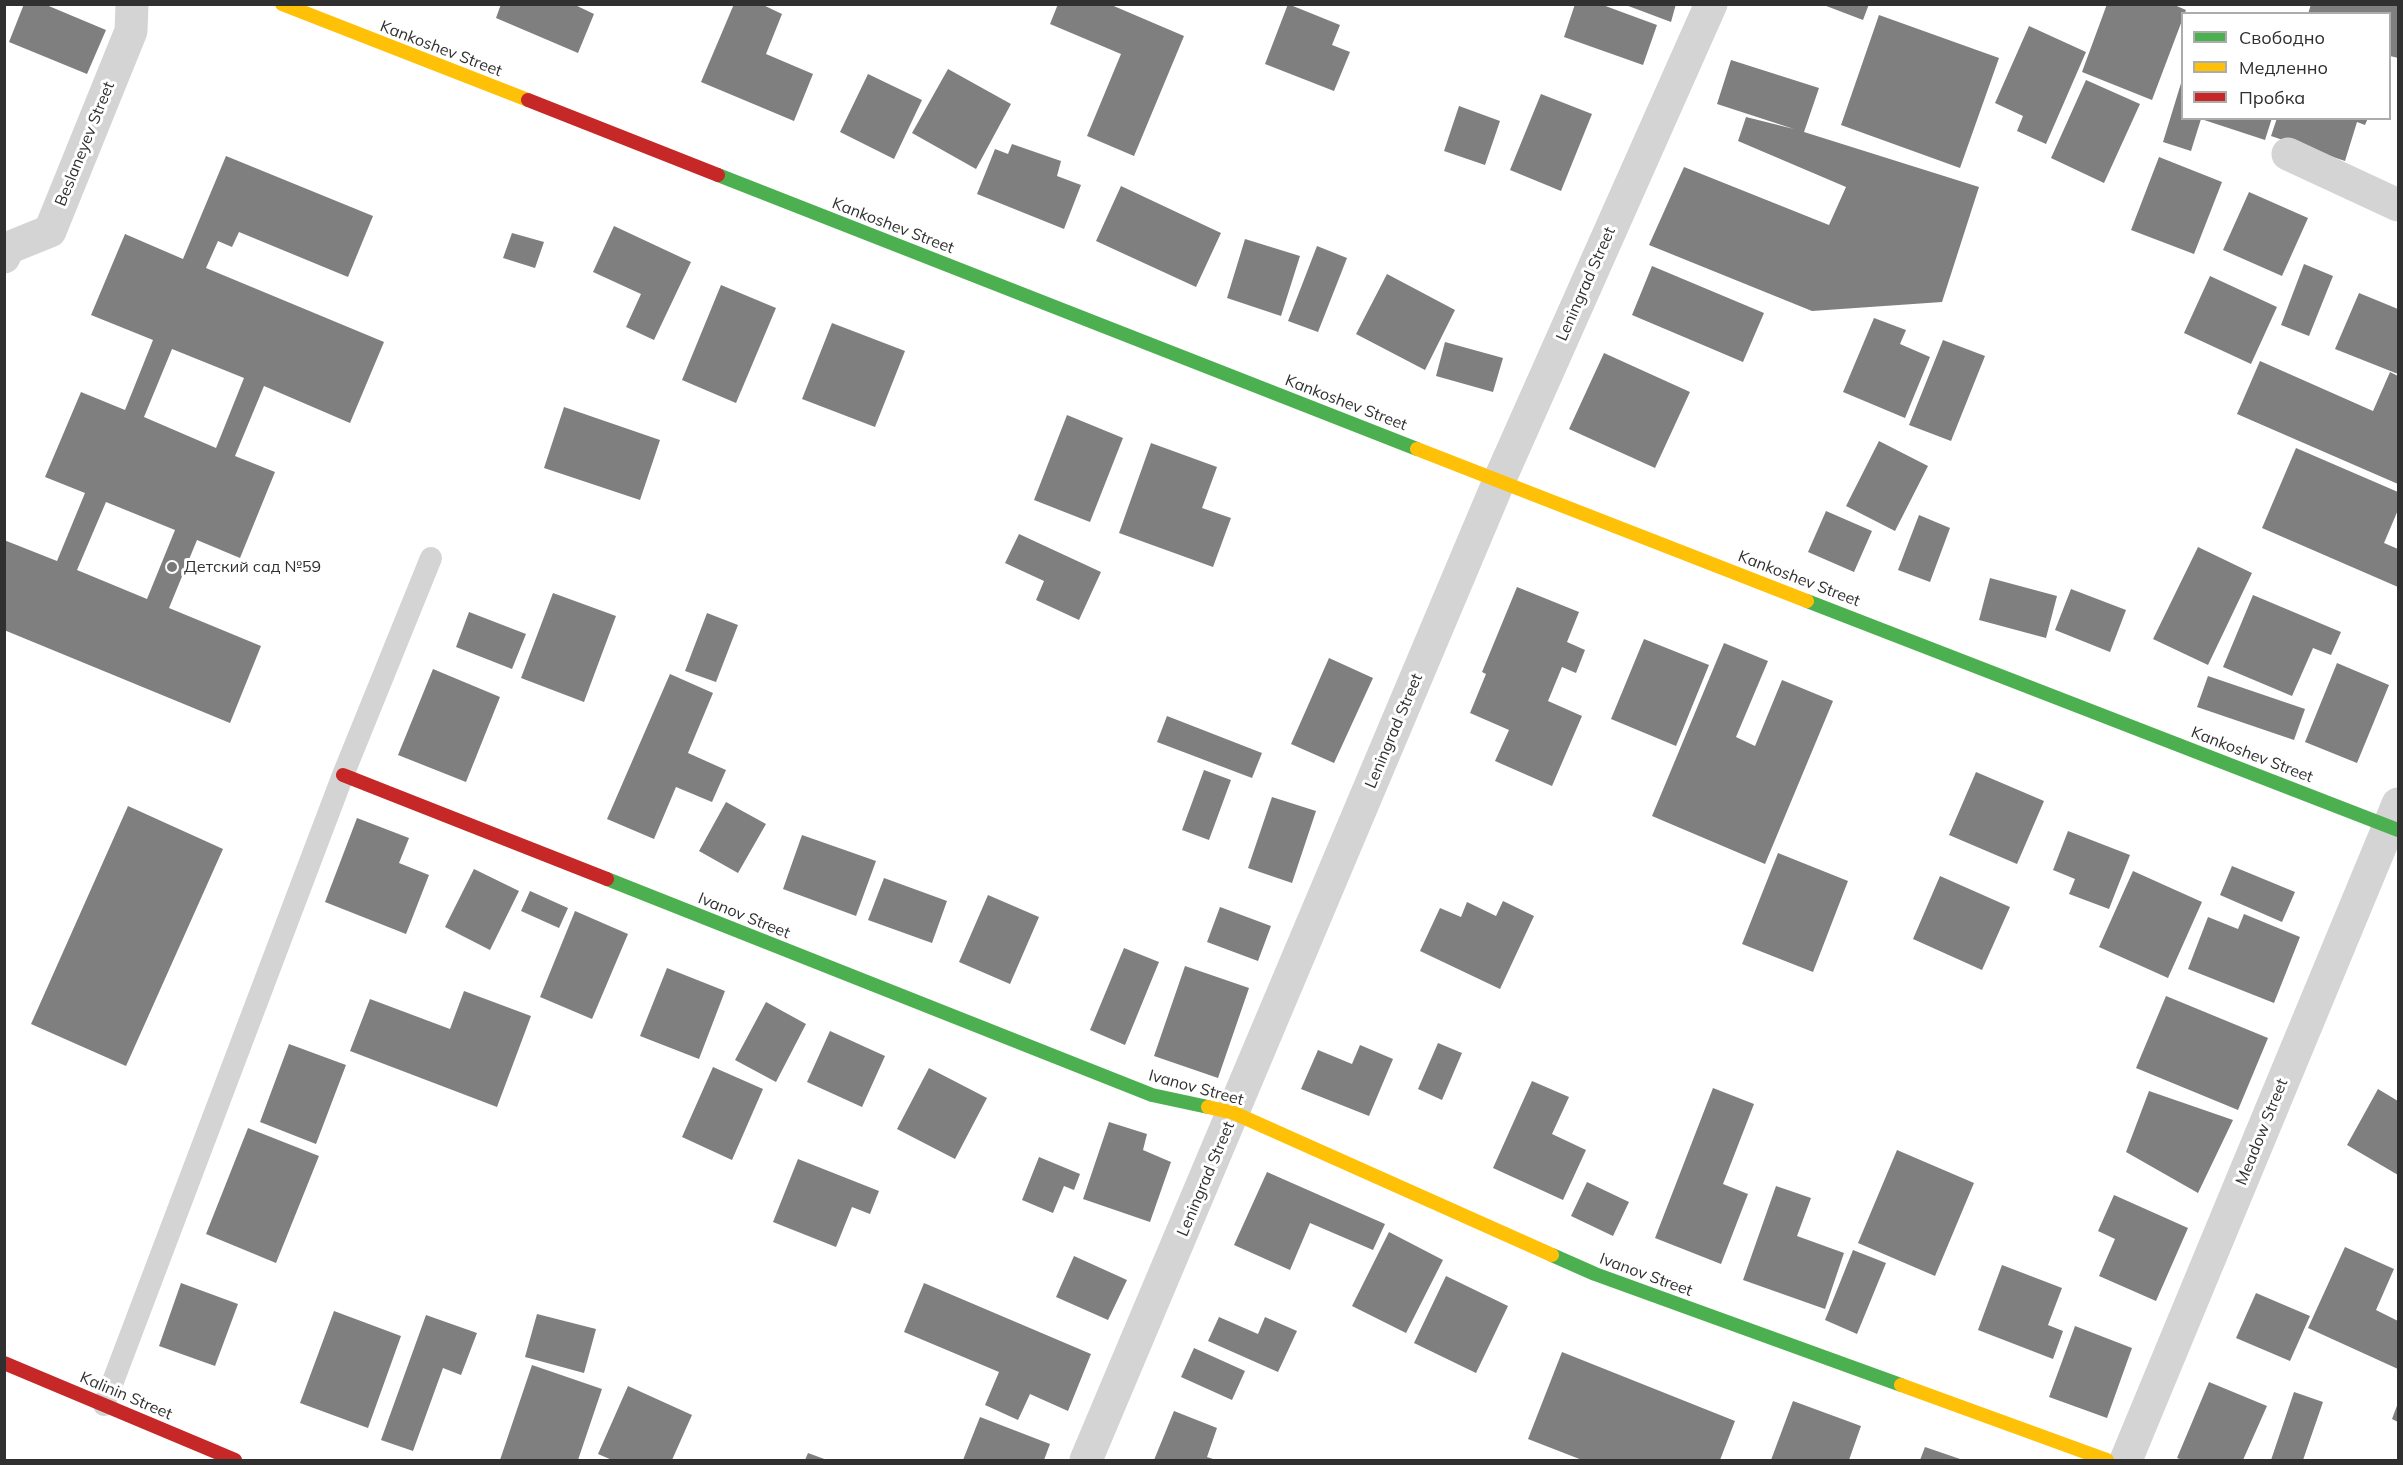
<!DOCTYPE html>
<html>
<head>
<meta charset="utf-8">
<style>
  body { margin:0 }
  #map { position:relative; width:2403px; height:1465px; overflow:hidden; background:#fff; font-family:Mulish,sans-serif }
  canvas { display:block }
  .frame { position:absolute; inset:0; border:6px solid #303030; pointer-events:none }
  .legend { position:absolute; left:2181px; top:12px; width:210px; height:108px; box-sizing:border-box; background:#fff; border:2px solid #acacac; margin:0; padding:8px 10px; list-style:none; font-size:18px; color:#303030 }
  .legend li { display:flex; align-items:center; gap:12px; height:30px }
  .legend b { width:30px; border:2px solid #acacac }
</style>
</head>
<body>
<div id="map">
<canvas width="2403" height="1465"></canvas>
<div class="frame"></div>
<ul class="legend">
<li><b style="height:8px;background:#4caf50"></b>Свободно</li>
<li><b style="height:8px;background:#ffc107"></b>Медленно</li>
<li><b style="height:8px;background:#c62828"></b>Пробка</li>
</ul>
</div>
<script>
const context = document.querySelector('canvas').getContext('2d');
context.lineJoin = 'round';
function fill(path, color) { context.fillStyle = color; context.fill(path, 'evenodd'); }
function trace(path, color, width, dash) { context.strokeStyle = color; context.lineWidth = width; context.lineCap = dash ? 'butt' : 'round'; context.setLineDash(dash || []); context.stroke(path); }
function write(font, color, halo, rows, align = 'center') {
  context.font = font + ' Mulish,sans-serif'; context.lineWidth = 6; context.setLineDash([]); context.textBaseline = 'middle'; context.strokeStyle = halo; context.fillStyle = color; for (const [text, x, y, turn = 0] of rows) {
    context.save(); context.translate(x, y); context.rotate((+turn || 0) * Math.PI / 180); context.textAlign = isNaN(turn) ? turn : align; if (halo) context.strokeText(text, 0, 0); context.fillText(text, 0, 0); context.restore();
  }
}
fill(new Path2D(`
  M24,4H44L106,30L87,74L9,42Z
  M501,4H573L594,14L578,53L496,18Z
  M734,4H761L782,14L766,54L813,74L794,121L701,82Z
  M1058,4H1109L1184,36L1134,156L1087,136L1121,54L1050,24Z
  M1288,4L1340,25L1332,45L1350,52L1334,91L1265,64Z
  M1575,4H1600L1657,25L1643,65L1564,37Z
  M1623,4H1676L1671,22Z
  M1821,4H1869L1863,20Z
  M2107,4H2172L2186,10L2152,100L2082,72Z
  M2311,4H2398V58L2390,56V14H2308Z
  M1879,15L1999,58L1960,168L1841,125Z
  M2029,26L2086,52L2046,144L2017,131L2023,116L1995,103Z
  M1731,60L1819,88L1804,132L1979,187L1942,302L1812,311L1649,245L1684,167L1829,225L1846,187L1738,141L1746,117L1794,129L1717,104Z
  M948,69L1011,104L976,169L912,133Z
  M868,74L922,100L894,159L840,132Z
  M2086,80L2140,104L2104,183L2051,158Z
  M2182,80V118H2272L2265,140L2201,119L2191,151L2163,142Z
  M1541,94L1592,114L1561,191L1510,170Z
  M1459,106L1500,121L1485,165L1444,151Z
  M2277,118H2368L2365,125L2357,122L2345,161L2271,136Z
  M1012,144L1061,161L1057,176L1081,185L1064,229L977,194L995,149L1008,154Z
  M226,156L373,216L348,277L239,232L232,247L218,241L206,268L384,342L350,423L264,386L235,456L275,472L240,558L197,540L169,608L261,646L230,723L4,630V540L57,561L85,493L45,477L81,392L125,410L153,340L91,315L125,234L183,259ZM172,349L244,378L216,448L144,417ZM106,502L175,530L147,599L77,570Z
  M2159,157L2222,182L2194,254L2131,230Z
  M1121,186L1221,233L1196,287L1096,241Z
  M2249,192L2308,218L2282,276L2223,250Z
  M614,226L691,262L654,340L626,327L641,294L593,272Z
  M512,233L544,242L535,268L503,258Z
  M1245,239L1300,256L1281,316L1227,298Z
  M1317,246L1347,258L1318,332L1288,321Z
  M2304,264L2333,276L2309,336L2281,325Z
  M1652,266L1764,313L1743,362L1632,315Z
  M1387,274L1455,310L1425,370L1356,334Z
  M2210,276L2277,307L2251,364L2184,333Z
  M721,285L776,308L736,403L682,380Z
  M2359,293L2398,309V374L2335,349Z
  M1874,318L1906,330L1900,344L1930,357L1905,418L1843,392Z
  M832,323L905,351L875,427L802,399Z
  M1943,340L1985,356L1951,441L1909,425Z
  M1445,342L1503,358L1493,392L1436,376Z
  M1604,353L1690,392L1655,468L1569,429Z
  M2260,361L2373,411L2390,372L2398,376V484L2237,414Z
  M564,407L660,440L640,500L544,468Z
  M1067,415L1123,438L1090,522L1034,500Z
  M1879,441L1928,466L1895,531L1846,506Z
  M1151,443L1217,467L1202,508L1231,518L1213,567L1119,533Z
  M2296,448L2398,492V510L2384,543L2398,549V587L2262,528Z
  M1826,511L1872,531L1854,572L1808,552Z
  M1919,515L1950,528L1930,582L1898,570Z
  M1019,534L1101,572L1079,620L1036,600L1044,581L1005,563Z
  M2198,547L2252,573L2208,665L2153,639Z
  M1990,578L2057,596L2046,638L1979,620Z
  M1517,587L1579,612L1567,642L1585,650L1576,673L1562,667L1548,701L1582,716L1552,786L1495,761L1509,730L1470,713L1486,674L1482,672Z
  M2071,589L2126,610L2110,652L2055,630Z
  M553,593L616,616L584,702L521,678Z
  M2253,595L2341,632L2331,655L2313,648L2292,696L2223,667Z
  M469,612L526,634L512,669L456,647Z
  M707,613L738,625L716,682L685,671Z
  M1644,639L1709,665L1676,746L1611,719Z
  M1724,643L1768,661L1736,737L1755,746L1782,680L1833,701L1765,864L1652,816Z
  M1329,658L1373,678L1334,763L1291,744Z
  M2337,663L2389,685L2357,763L2305,742Z
  M433,669L500,697L466,782L398,755Z
  M670,674L713,693L688,753L726,770L712,802L676,787L654,839L607,819Z
  M2208,676L2305,709L2294,740L2197,707Z
  M1167,716L1262,753L1252,778L1157,742Z
  M1204,770L1231,780L1209,840L1182,830Z
  M1976,772L2044,801L2017,864L1949,835Z
  M1272,797L1316,811L1292,883L1248,868Z
  M726,802L766,824L738,873L699,851Z
  M128,806L223,849L126,1066L31,1024Z
  M357,818L409,838L399,863L429,875L406,934L325,902Z
  M2068,831L2130,855L2109,909L2069,894L2075,879L2053,870Z
  M802,835L876,861L856,916L783,889Z
  M1778,853L1848,881L1813,972L1742,944Z
  M2232,866L2295,892L2282,922L2220,895Z
  M474,869L519,891L490,950L445,927Z
  M2133,871L2202,902L2168,978L2099,947Z
  M1940,876L2010,907L1982,970L1913,939Z
  M884,878L947,901L932,943L868,920Z
  M530,891L568,908L559,928L521,911Z
  M988,895L1039,917L1010,984L959,962Z
  M1503,901L1534,916L1500,989L1420,951L1440,908L1461,917L1467,902L1496,916Z
  M1220,907L1271,926L1258,961L1207,942Z
  M575,911L628,934L592,1019L540,997Z
  M2244,914L2300,937L2274,1003L2188,969L2208,917L2238,929Z
  M1124,948L1159,962L1125,1045L1090,1030Z
  M1185,966L1249,988L1218,1078L1154,1056Z
  M667,968L725,991L699,1059L640,1036Z
  M464,991L531,1016L497,1107L350,1051L370,999L450,1029Z
  M2166,996L2268,1038L2238,1110L2136,1068Z
  M766,1002L806,1024L776,1082L735,1060Z
  M830,1031L885,1056L862,1107L807,1082Z
  M1438,1043L1462,1053L1442,1100L1418,1089Z
  M289,1044L346,1065L316,1144L260,1122Z
  M1360,1045L1393,1059L1369,1116L1301,1089L1318,1050L1352,1064Z
  M713,1067L763,1089L732,1160L682,1137Z
  M929,1068L987,1098L955,1159L897,1129Z
  M1532,1081L1569,1097L1552,1134L1586,1150L1563,1200L1493,1168Z
  M1713,1088L1754,1104L1723,1184L1748,1194L1721,1264L1655,1238Z
  M2378,1089L2398,1101V1175L2347,1145Z
  M2149,1091L2233,1120L2198,1193L2126,1152Z
  M1109,1122L1147,1134L1143,1150L1171,1162L1150,1222L1083,1199Z
  M248,1128L319,1156L276,1263L206,1234Z
  M1897,1150L1974,1183L1935,1276L1858,1243Z
  M1039,1157L1080,1174L1074,1190L1064,1186L1053,1213L1022,1200Z
  M798,1159L879,1191L870,1214L852,1207L836,1247L773,1222Z
  M1267,1172L1385,1224L1373,1250L1310,1223L1290,1270L1234,1245Z
  M1587,1182L1629,1202L1613,1236L1571,1216Z
  M1776,1186L1811,1198L1797,1236L1844,1253L1825,1309L1743,1280Z
  M2114,1195L2188,1228L2156,1301L2099,1276L2115,1239L2098,1231Z
  M1389,1232L1443,1260L1406,1333L1352,1306Z
  M2345,1247L2394,1269L2376,1310L2398,1321V1369L2308,1328Z
  M1853,1250L1886,1263L1857,1334L1825,1320Z
  M1074,1256L1127,1280L1108,1320L1056,1297Z
  M2002,1265L2062,1288L2048,1325L2063,1331L2053,1359L1978,1330Z
  M1446,1276L1508,1306L1476,1373L1414,1343Z
  M181,1283L238,1304L215,1366L159,1346Z
  M924,1283L1091,1354L1068,1411L1030,1394L1018,1420L985,1405L999,1372L904,1332Z
  M2256,1293L2310,1316L2290,1361L2236,1338Z
  M334,1311L401,1336L368,1428L300,1403Z
  M537,1314L596,1329L584,1373L525,1357Z
  M426,1315L477,1333L461,1375L443,1368L413,1451L381,1440Z
  M1219,1317L1258,1334L1265,1317L1297,1331L1278,1372L1208,1341Z
  M2075,1326L2132,1348L2107,1418L2049,1397Z
  M1194,1348L1245,1371L1232,1400L1181,1377Z
  M1562,1352L1735,1421L1720,1460H1582L1528,1439Z
  M532,1365L602,1389L578,1460H500Z
  M2209,1382L2267,1406L2243,1460H2183L2177,1458Z
  M628,1386L692,1415L672,1460H612L598,1454Z
  M2294,1392L2323,1402L2303,1460H2271Z
  M1793,1401L1861,1426L1849,1460H1771Z
  M2398,1403V1422L2392,1419Z
  M1174,1411L1217,1428L1207,1457L1216,1460H1154Z
  M980,1417L1050,1444L1044,1460H963Z
  M1925,1447L1963,1460H1920Z
  M808,1453L827,1460H805Z`), '#7f7f7f');
trace(new Path2D(`
  M104,1405L343,775L431,558`), '#d4d4d4', 22);
trace(new Path2D(`
  M2288,154L2398,205
  M4,257L8,248L50,231L131,31L132,4
  M1086,1460L1499,481L1711,4
  M2126,1460L2398,804`), '#d4d4d4', 33);
trace(new Path2D(`
  M718,175L1417,449
  M1807,601L2398,830
  M607,879L1152,1095L1208,1107
  M1552,1255L1595,1274L1901,1385`), '#4caf50', 14);
trace(new Path2D(`
  M282,4L528,100
  M1417,449L1807,601
  M1208,1107L1234,1113L1552,1255
  M1901,1385L2107,1460`), '#ffc107', 14);
trace(new Path2D(`
  M528,100L718,175
  M343,775L607,879
  M4,1363L235,1460`), '#c62828', 14);
for (const [x, y, r, color] of [
  [172,567,6,"#787878"]
]) { const dot = new Path2D(); dot.arc(x, y, r, 0, 2 * Math.PI); context.fillStyle = color; context.fill(dot); trace(dot, '#fff', 2); }
write('16px', '#303030', '#fff', [
  ["Kankoshev Street",441,49,21],
  ["Beslaneyev Street",85,144,-68],
  ["Kankoshev Street",893,226,21],
  ["Leningrad Street",1586,284,-66],
  ["Kankoshev Street",1346,403,21],
  ["Kankoshev Street",1799,579,21],
  ["Leningrad Street",1394,731,-67],
  ["Kankoshev Street",2252,755,21],
  ["Ivanov Street",744,916,22],
  ["Ivanov Street",1196,1088,15],
  ["Meadow Street",2262,1132,-68],
  ["Leningrad Street",1206,1179,-67],
  ["Ivanov Street",1646,1275,20],
  ["Kalinin Street",126,1396,23]
]);
write('16px', '#303030', '#fff', [
  ["Детский сад №59",184,567]
], 'left');
</script>
</body>
</html>
